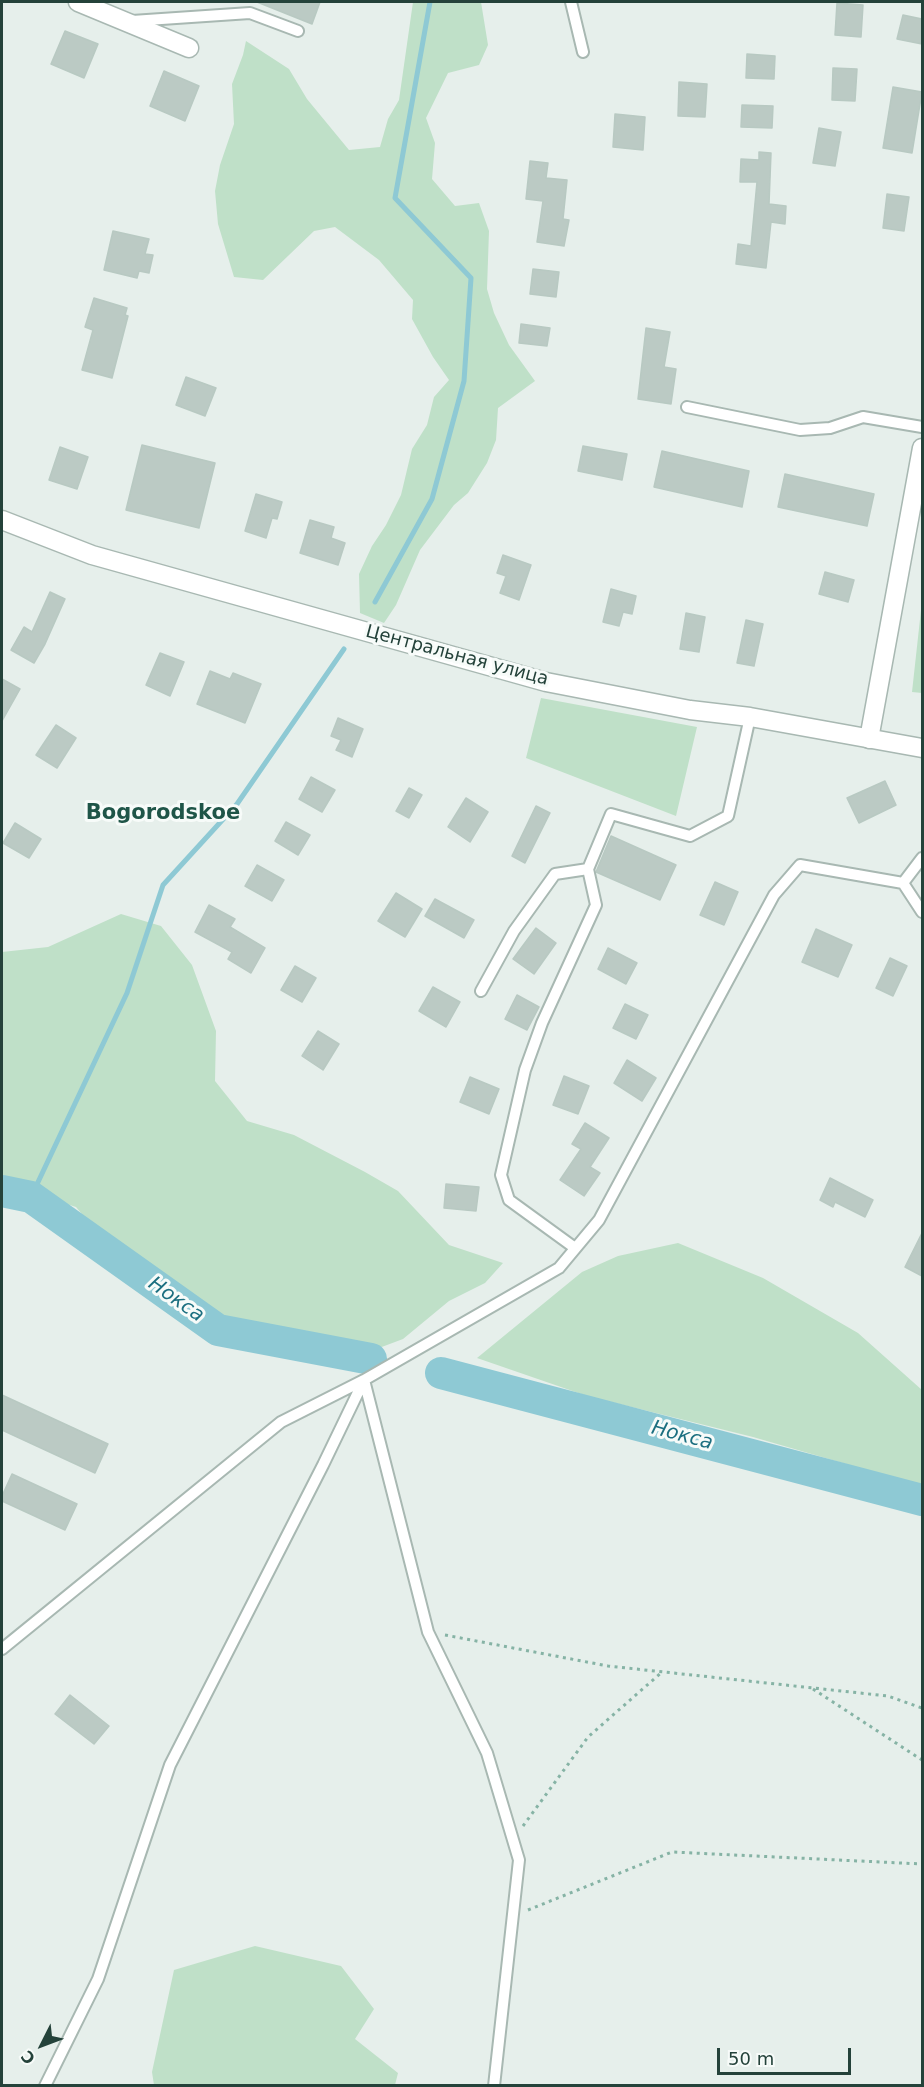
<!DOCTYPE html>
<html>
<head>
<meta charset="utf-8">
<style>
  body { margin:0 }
  #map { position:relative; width:924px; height:2087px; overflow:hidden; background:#e6efeb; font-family:"DejaVu Sans",sans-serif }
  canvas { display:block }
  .frame { position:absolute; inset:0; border:3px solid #24423a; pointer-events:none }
  .north { position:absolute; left:12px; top:2015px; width:60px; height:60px; -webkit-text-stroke:4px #f7fbf9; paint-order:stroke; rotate:228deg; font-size:16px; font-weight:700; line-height:24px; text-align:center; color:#24423a }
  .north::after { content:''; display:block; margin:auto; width:21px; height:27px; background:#24423a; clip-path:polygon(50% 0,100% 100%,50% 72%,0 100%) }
  .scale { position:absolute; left:717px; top:2048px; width:134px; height:27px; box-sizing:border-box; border:3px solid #24423a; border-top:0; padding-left:8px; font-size:18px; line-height:21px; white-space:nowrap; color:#24423a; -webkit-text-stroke:4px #f7fbf9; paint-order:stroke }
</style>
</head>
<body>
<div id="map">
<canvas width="924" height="2087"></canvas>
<div class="frame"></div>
<div class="north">С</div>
<div class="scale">50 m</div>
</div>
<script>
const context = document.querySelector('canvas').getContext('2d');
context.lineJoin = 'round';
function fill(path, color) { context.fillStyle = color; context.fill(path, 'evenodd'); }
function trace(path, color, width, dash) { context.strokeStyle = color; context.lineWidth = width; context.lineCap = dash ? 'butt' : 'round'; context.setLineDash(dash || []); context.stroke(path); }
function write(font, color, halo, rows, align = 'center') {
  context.font = font + ' "DejaVu Sans",sans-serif'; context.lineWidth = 6; context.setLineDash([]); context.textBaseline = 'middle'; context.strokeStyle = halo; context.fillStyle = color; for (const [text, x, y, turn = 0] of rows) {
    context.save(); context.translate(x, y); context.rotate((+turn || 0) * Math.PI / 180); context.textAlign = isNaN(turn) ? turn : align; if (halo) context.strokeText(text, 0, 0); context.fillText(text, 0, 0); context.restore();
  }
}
fill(new Path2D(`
  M413,2H481L488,45L479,65L448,73L426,118L435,143L432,179L455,206L479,203L489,231L487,289L494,313L509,345L535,381L498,408L496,440L487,463L468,493L454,505L420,550L396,605L384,623L360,613L359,574L372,546L386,525L401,495L412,449L427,425L434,397L449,380L433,357L412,319L413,300L379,260L335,227L314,231L263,280L234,277L218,224L215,191L220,165L234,124L232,84L243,55L246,41L289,69L307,99L349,150L380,147L388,119L399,100Z
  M922,601V693L912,692Z
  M541,698L697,727L676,816L526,758Z
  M121,914L161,926L192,965L216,1031L215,1081L247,1121L294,1135L365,1172L398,1191L449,1245L503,1263L485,1283L449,1301L403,1339L379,1348L347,1339L230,1320L176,1287L97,1232L76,1207L2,1183V952L48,947Z
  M678,1243L763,1278L858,1333L922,1390V1486L753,1437L587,1396L477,1358L582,1272L618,1256Z
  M255,1946L341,1966L374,2009L355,2039L398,2073L395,2085H154L152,2072L174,1970Z`), '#bfe0c8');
trace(new Path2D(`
  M375,602L432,499L464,381L471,278L395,198L430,2
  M31,1197L127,993L163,885L237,804L344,649`), '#8ec9d4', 5);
trace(new Path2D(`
  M2,1191L31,1197L218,1330L371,1359
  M441,1373L922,1500`), '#8ec9d4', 32);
const building = new Path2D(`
  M257,2H320L312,24Z
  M837,3L863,5L861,37L835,35Z
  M903,15L922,19V44L897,39Z
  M65,31L98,44L84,78L51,64Z
  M747,54L775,56L774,79L746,78Z
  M833,68L857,69L855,101L832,100Z
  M164,71L199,86L185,121L150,106Z
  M679,82L707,84L705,117L678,116Z
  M893,87L922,92L912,153L883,148Z
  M742,105L773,106L772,128L741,127Z
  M615,114L645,117L643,150L613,147Z
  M819,128L841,132L835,166L813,163Z
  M759,152L771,153L769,204L786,206L785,224L771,222L766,268L736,264L738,244L751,246L757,182H740L741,159L759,160Z
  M530,161L548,163L546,178L567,180L563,219L569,220L564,246L537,242L543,201L526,199Z
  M887,194L909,197L904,231L883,228Z
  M113,231L149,239L145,254L153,255L149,273L139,271L137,278L104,270Z
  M533,269L559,272L556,297L530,294Z
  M94,298L127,308L125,315L128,316L112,378L82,370L93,330L85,327Z
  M521,324L550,328L547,346L519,343Z
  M646,328L670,332L664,367L676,369L671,404L638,399Z
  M186,377L216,388L205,416L176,405Z
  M142,445L215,463L199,528L126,510Z
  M583,446L627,454L622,480L578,471Z
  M60,447L88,457L77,489L49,480Z
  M662,451L749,471L742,507L654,487Z
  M785,474L874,494L867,526L778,507Z
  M256,494L282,502L277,519L272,518L266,538L245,531Z
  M310,520L334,527L331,538L345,543L338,565L300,553Z
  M503,555L531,565L519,600L500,593L506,576L497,573Z
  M825,572L854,580L848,602L819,594Z
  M611,589L636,596L632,614L623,612L619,626L603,622Z
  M50,592L65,599L45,644L34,663L11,650L24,627L32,632Z
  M686,613L705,617L699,652L680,649Z
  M746,620L763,624L754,666L737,663Z
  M160,653L184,662L170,696L146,685Z
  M210,671L230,679L233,673L261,684L245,723L197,704Z
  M2,679L20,689L2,721Z
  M338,718L363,729L352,757L336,750L341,740L331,736Z
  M56,725L76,738L57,768L36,755Z
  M311,777L335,790L322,812L299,799Z
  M885,781L896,805L859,823L847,798Z
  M409,788L422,795L409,818L396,811Z
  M466,798L488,812L470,842L448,827Z
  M536,806L550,813L525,863L512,856Z
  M286,822L310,835L298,855L275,841Z
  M15,823L41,839L29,858L3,843Z
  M611,836L676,865L660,900L596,872Z
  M257,865L284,880L272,901L245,886Z
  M715,882L738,892L724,925L700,915Z
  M396,893L422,909L405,937L378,921Z
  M435,899L474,920L464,938L425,916Z
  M209,905L235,919L230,927L265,948L251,973L228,959L232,952L195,932Z
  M536,928L556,943L534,974L513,959Z
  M816,929L852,945L838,977L802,962Z
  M608,948L637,963L626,984L598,969Z
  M890,958L907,966L893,996L876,988Z
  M295,966L316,978L302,1002L281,990Z
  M433,987L460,1002L446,1027L419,1011Z
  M517,995L539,1007L527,1030L505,1019Z
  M625,1004L648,1015L636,1039L613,1028Z
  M318,1031L339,1044L323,1070L302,1056Z
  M627,1060L656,1078L642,1101L614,1083Z
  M564,1076L589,1086L578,1114L553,1105Z
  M470,1077L499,1089L489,1114L460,1102Z
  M585,1123L609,1138L590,1167L600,1173L584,1196L560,1180L581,1149L572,1144Z
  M830,1178L873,1200L865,1217L835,1202L833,1207L820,1200Z
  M446,1184L479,1187L476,1211L444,1208Z
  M922,1233V1276L905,1267Z
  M2,1395L108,1444L95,1473L2,1430Z
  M12,1474L77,1504L65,1530L2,1501V1496Z
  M70,1695L109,1726L94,1744L55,1714Z`);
fill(building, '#bbcac4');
trace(building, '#b8c9c2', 1.5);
const service = new Path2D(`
  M571,2L583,52
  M132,21L250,13L298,31
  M687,407L800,430L830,428L863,417L922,427
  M903,883L922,912
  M481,991L514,931L555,874L588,869
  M575,1248L509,1200L501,1175L525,1070L542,1023L596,905L588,869L611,814L690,836L728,816L750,717
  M2,1649L281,1422L364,1380L428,1632L487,1753L519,1860L494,2086
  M45,2086L98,1979L170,1765L323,1465L364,1380L559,1268L599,1220L774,895L800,865L903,883L922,858`);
const minor = new Path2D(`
  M78,2L189,48
  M869,739L922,448`);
const tertiary = new Path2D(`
  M2,520L92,555L546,682L690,710L750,717L922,748`);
trace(service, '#a8b8b2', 14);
trace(minor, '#a8b8b2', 21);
trace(tertiary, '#a8b8b2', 21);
trace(new Path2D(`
  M445,1635L608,1666L888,1696L922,1708
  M813,1689L922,1760
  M523,1826L588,1737L662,1672
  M528,1910L672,1852L922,1864`), '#86b3a5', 3, [3, 4.5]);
trace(service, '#fff', 10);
trace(minor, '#fff', 18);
trace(tertiary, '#fff', 18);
write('18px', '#24423a', '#f7fbf9', [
  ["Центральная улица",457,656,15]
]);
write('italic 20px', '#1c6f80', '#f7fbf9', [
  ["Нокса",176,1300,35],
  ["Нокса",682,1436,15]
]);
write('bold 21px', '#1f5548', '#f7fbf9', [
  ["Bogorodskoe",163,814]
]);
</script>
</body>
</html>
